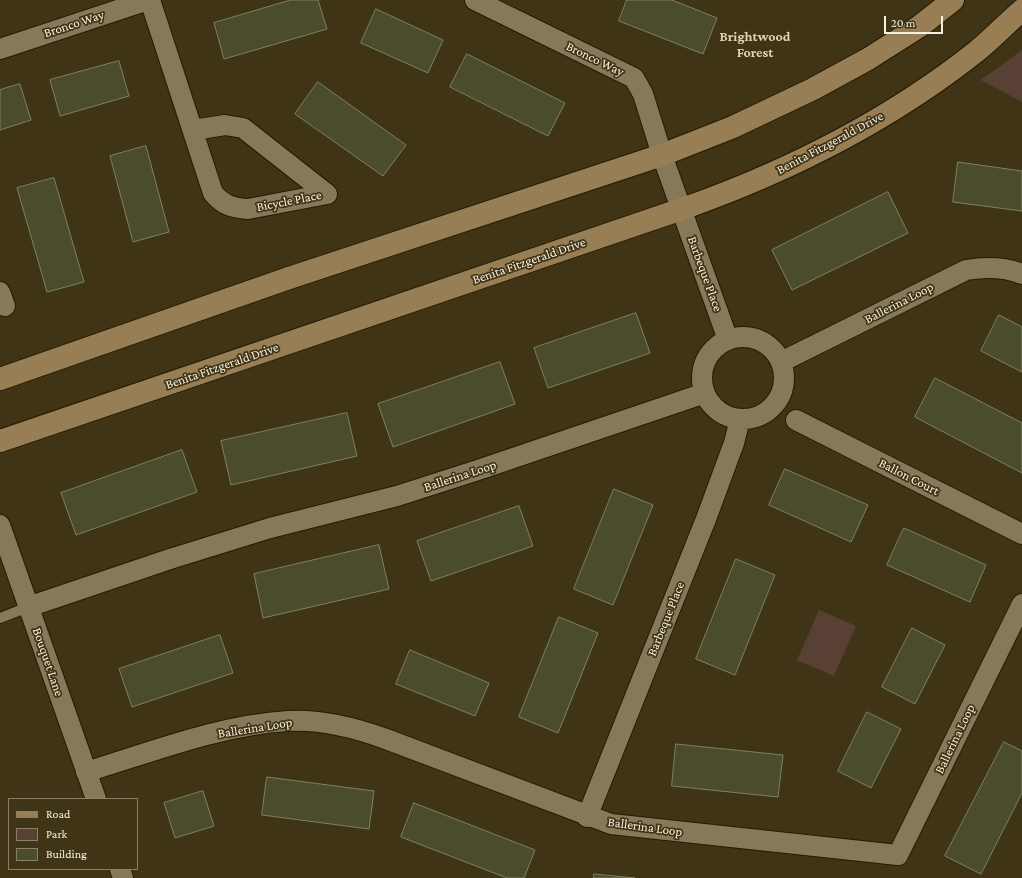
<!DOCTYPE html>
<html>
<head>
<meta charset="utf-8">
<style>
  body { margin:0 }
  #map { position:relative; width:1022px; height:878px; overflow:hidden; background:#3f3415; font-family:"Crimson Pro",serif }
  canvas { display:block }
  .legend { position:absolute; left:8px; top:798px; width:130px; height:72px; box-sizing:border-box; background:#3f3415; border:1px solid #897f65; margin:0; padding:5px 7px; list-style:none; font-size:12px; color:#f7efde }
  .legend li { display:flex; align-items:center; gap:8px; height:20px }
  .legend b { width:20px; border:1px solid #897f65 }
  .scale { position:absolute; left:884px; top:16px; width:59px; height:18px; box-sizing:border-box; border:2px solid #f7efde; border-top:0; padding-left:5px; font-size:12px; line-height:14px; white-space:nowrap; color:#f7efde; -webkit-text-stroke:3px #3f3415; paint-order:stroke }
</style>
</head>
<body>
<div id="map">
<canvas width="1022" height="878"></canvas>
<ul class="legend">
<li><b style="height:5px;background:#987e55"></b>Road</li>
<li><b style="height:11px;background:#594035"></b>Park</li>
<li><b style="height:11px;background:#4b4c2c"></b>Building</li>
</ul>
<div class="scale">20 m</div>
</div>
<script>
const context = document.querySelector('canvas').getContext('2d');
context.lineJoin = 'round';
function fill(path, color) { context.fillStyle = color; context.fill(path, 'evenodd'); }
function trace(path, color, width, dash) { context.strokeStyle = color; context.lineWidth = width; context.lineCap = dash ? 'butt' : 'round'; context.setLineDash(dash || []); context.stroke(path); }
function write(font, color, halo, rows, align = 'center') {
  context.font = font + ' "Crimson Pro",serif'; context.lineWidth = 3.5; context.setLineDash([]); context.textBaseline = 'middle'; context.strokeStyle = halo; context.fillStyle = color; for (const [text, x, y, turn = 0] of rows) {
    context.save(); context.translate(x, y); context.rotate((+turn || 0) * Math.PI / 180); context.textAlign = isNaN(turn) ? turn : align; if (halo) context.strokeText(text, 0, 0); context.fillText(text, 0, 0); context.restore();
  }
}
fill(new Path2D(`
  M1022,50V102L981,80Z
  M819,610L856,626L834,676L797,660Z`), '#594035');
const building = new Path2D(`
  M291,0H318L327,29L224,59L214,23Z
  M627,0H672L717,18L703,54L619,21Z
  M376,9L443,40L428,73L361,43Z
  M467,54L565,103L548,136L450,87Z
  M119,61L129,96L60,116L50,80Z
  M318,82L406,145L383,176L295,114Z
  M20,84L31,120L0,130V90Z
  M146,146L169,232L133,242L110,156Z
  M958,162L1022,171V211L953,202Z
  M54,178L84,282L47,292L17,188Z
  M888,192L908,233L792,290L772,250Z
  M636,313L650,353L548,388L534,348Z
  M999,315L1022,327V372L981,351Z
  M500,362L515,404L393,447L378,404Z
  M935,378L1022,423V473L915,417Z
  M347,413L357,456L231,485L221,441Z
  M182,450L197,492L76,535L61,493Z
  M785,469L868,505L851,542L769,505Z
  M614,489L653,505L613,605L574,589Z
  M519,506L533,546L431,581L417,541Z
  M904,528L986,565L970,602L887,565Z
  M379,545L389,589L263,618L254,574Z
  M736,559L775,575L735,675L696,659Z
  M559,617L598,633L558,733L519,717Z
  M912,628L945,645L915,704L882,687Z
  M220,635L233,673L132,707L119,669Z
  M410,650L489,683L475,716L396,684Z
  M867,712L901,729L871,788L838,771Z
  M1004,742L1022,751V793L981,874L945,856Z
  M676,744L783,755L778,797L672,786Z
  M267,777L374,791L369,829L262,815Z
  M203,791L214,826L175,838L164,803Z
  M414,803L535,850L524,878H507L401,837Z
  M594,874L635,878H594Z`);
fill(building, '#4b4c2c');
trace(building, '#7f815f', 1);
const service = new Path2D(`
  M0,618L28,607`);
const minor = new Path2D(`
  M150,0L213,193C223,205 232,208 248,209L327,194L243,128L225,125L193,130
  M475,0L634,78L643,94L662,155L728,340
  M0,49L148,0
  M0,292L5,306
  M702 378a41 41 0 1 1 82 0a41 41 0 1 1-82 0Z
  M781,362L966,270C984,267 1005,267 1022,274
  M796,420L1022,534
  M0,525L96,799
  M28,607L170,559L270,528L397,496L478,470L705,393
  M86,772C152,752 220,725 288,721C321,719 356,728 386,739L611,824L898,855L1022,604
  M587,817L706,519L734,443L740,419
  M120,869L123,878`);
const secondary = new Path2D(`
  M0,379L289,278L662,155L733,127L813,89L868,59L920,26L953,0
  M0,441L682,209C787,172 890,120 977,51C993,38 1007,23 1022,10`);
trace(service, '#261b00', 12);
trace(minor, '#261b00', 22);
trace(secondary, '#261b00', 24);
trace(service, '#867959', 10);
trace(minor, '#867959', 20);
trace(secondary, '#987e55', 22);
write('13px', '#f7efde', '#3f3415', [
  ["Bronco Way",74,24,-18],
  ["Bronco Way",595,59,26],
  ["Benita Fitzgerald Drive",830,143,-28],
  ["Bicycle Place",289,201,-11],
  ["Benita Fitzgerald Drive",529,261,-19],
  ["Barbeque Place",705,274,70],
  ["Ballerina Loop",899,303,-27],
  ["Benita Fitzgerald Drive",222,366,-19],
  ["Ballerina Loop",460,476,-18],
  ["Ballon Court",909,477,27],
  ["Barbeque Place",666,619,-68],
  ["Bouquet Lane",48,662,71],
  ["Ballerina Loop",255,728,-9],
  ["Ballerina Loop",955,739,-64],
  ["Ballerina Loop",645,827,8]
]);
write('bold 14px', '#e0d2b0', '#3f3415', [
  ["Brightwood",755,37],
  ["Forest",755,53]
]);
</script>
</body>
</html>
